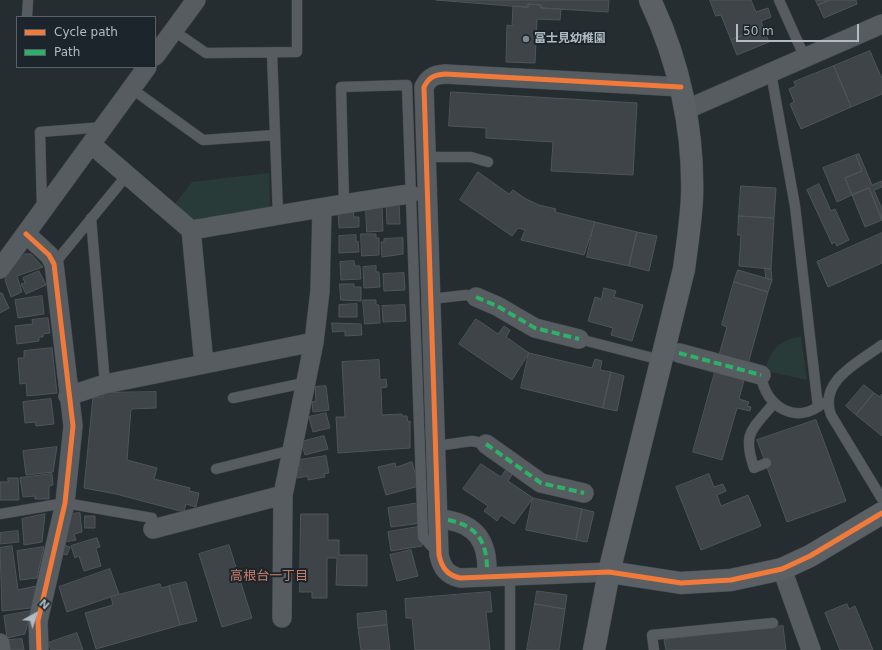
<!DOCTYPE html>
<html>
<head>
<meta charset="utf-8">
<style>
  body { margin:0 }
  #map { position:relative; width:882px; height:650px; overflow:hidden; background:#262d31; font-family:"DejaVu Sans",sans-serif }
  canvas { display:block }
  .legend { position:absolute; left:16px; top:16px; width:140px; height:52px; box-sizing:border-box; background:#1b252b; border:1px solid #576168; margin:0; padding:5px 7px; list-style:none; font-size:12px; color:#b0bbc3 }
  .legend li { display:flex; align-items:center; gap:8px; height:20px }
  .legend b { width:20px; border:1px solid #576168 }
  .north { position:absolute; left:16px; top:594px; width:40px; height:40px; -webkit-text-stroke:3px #1b252b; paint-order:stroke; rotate:40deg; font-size:11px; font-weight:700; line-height:16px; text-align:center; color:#b0bbc3 }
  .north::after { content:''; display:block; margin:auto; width:14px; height:18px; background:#b0bbc3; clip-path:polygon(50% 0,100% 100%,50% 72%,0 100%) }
  .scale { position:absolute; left:736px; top:24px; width:123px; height:18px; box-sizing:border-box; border:2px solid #b0bbc3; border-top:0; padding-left:5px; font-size:12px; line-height:14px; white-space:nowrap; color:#b0bbc3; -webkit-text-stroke:3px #1b252b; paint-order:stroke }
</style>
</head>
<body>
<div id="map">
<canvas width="882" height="650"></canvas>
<ul class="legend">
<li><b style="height:5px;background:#f17a3a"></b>Cycle path</li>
<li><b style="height:5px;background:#2db169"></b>Path</li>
</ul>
<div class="north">N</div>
<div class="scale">50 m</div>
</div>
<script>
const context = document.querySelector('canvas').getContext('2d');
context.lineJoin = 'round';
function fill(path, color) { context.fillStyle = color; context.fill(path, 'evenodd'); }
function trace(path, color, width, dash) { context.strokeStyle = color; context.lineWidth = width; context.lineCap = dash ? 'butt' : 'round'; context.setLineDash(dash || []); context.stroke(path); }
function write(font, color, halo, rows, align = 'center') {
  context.font = font + ' "DejaVu Sans","Noto Sans JP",sans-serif'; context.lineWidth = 4; context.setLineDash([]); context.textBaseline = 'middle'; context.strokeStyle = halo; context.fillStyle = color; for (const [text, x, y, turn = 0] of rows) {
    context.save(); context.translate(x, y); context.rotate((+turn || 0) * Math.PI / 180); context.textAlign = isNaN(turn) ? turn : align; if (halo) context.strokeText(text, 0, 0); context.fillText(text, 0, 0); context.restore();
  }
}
fill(new Path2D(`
  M269,173L270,207L193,220L174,205L192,182Z
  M801,337L807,380L766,371C767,352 782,338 801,337Z`), '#293b38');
const building = new Path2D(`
  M436,0H609L608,12L541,8V5L528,4V7Z
  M710,0H751L756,12L768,8L771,17L761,21L763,27L731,40L721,15L716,16Z
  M816,0H830L818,5Z
  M830,0H856L857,4L824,18L818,5Z
  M528,4L541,5V8L561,9L560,20L537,19L535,63L506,62L507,25L512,26L513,6L528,7Z
  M763,27L769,42L737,55L731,40Z
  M870,51L882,79V94L851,107L834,66Z
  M834,66L851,107L801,129L790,104L794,102L789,89L796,86L794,82Z
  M451,92L637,103L633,175L551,171L553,142L486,138V128L449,126Z
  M859,154L872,185L882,181V187L874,190L882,209V220L869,188L852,195L845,178L862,171L856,155Z
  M856,155L862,171L845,178L852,195L837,202L823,168Z
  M478,172L509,194L513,190L526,199L539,205L556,209L555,212L595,222L584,255L521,240L525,230L518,228L512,236L460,200Z
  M819,184L831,211L835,209L849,240L837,246L835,242L832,244L807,190Z
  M741,186L776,188L774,218L739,216Z
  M869,188L882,220L865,227L852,195Z
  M399,202L400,224H387L386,203Z
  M366,207H382L383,231L367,232Z
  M353,210L354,217H359V227L339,228L338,211Z
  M739,216L774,218L771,269L739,266L741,235H738Z
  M595,222L637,232L629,266L587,257Z
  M637,232L657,236L649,271L629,266Z
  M882,233V263L828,287L817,262Z
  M361,234H376V238H379V255L362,256Z
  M356,235V242L358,241L359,252L339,253V236Z
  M403,238V254L382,257L381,242H384V239Z
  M25,254H31L43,267L17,276L22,292L11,297L5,280L8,273Z
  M354,261L355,266H360L361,279L341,280L340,262Z
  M376,266V272H379L380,287L364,288L363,267Z
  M765,268L771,269L772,280L766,278Z
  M738,270L772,280L768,292L734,282Z
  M39,271L46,285L26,294L21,284L25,283L23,278Z
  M404,273L405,290L384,291L383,274Z
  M734,282L768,292L748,364L719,355L727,327L722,325Z
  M340,284H354V287H361V301L341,300Z
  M604,288L616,291L614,297L643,305L632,341L611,335L613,328L588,321L595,297L601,299Z
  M0,293H2L9,308L0,313Z
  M42,296L44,314L18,318L15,300Z
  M363,300H376V305H379L380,323L365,324Z
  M357,304V317H339V305Z
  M405,305L406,321L383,322L382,306Z
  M48,318L50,333L43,334V337H39V341L17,344L15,326L33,324L32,320Z
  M476,319L498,334L504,326L510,330L506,337L529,353L512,380L459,344Z
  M332,323L361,324L362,335L345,336V331L333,332Z
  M52,348L57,393L27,396L26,383L20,384L18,358H24V351Z
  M529,353L592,368L595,359L602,361L600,370L611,372L603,408L521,388Z
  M379,360L380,380L386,379L387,387L381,388L382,415L402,414V416H407L408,422L410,421V448L338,453L336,417H345L342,362Z
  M611,372L624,376L617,411L603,408Z
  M715,372L744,380L739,399L749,402L747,406L751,407L750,411L737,408L722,460L693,452Z
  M864,385L874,393L856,415L846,406Z
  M326,386L329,410L313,412L312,402L316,401L315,387Z
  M156,392V408L131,409L127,460L157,468L154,479L190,488L189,491L199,493L196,507L186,504L184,512L116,494L84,488L93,397H103V393Z
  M874,393L880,397L882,394V436L856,415Z
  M51,399L54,424L36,426L35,422L25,423L23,402Z
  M326,413L330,428L313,432L309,417Z
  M816,420L846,501L787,522L757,440Z
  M324,436L328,449L305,455L301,442Z
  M57,447L53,472L26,475L23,451Z
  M326,456L329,473L324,474L325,477L308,480V476L297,478V470L300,469L299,460Z
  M412,462L419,486L386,495L378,467L395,463L396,467Z
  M481,464L501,477L507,468L513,473L508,481L533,498L514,524L501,515L497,521L484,511L488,506L463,489Z
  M52,474L53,485L49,486V499H35V496L23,497L20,478Z
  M709,474L714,487L723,484L726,491L717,495L721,506L748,495L761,526L701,550L676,487Z
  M8,478H18L19,500H0V482H8Z
  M533,498L582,509L576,540L526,530Z
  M419,503L422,523L391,527L388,508Z
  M582,509L594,512L587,542L576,540Z
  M80,513L82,532L74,534L76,540L64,542L70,514Z
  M45,514L42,542L24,545L22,519Z
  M301,514H328V540H339V555H367V586L336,585L337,558H327V598H312V592H300Z
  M85,516H95V528H85Z
  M418,527L422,546L391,551L388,532Z
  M18,531L19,542L0,544V533Z
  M97,538L100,547L96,548L101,566L84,571L79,556L75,558L71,546Z
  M64,545L70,547L67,555L62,554Z
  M229,545L252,618L222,627L199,554Z
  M12,546L18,590L36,586L31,608L2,611L0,548Z
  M44,547L37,578L20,580L17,551Z
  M411,550L418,576L397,581L390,555Z
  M110,569L119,594L67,612L59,587Z
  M186,582L197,621L180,625L169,586Z
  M160,584L162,588L169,586L180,625L96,649L85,613L113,605L111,597Z
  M537,591L567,595L565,609L535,604Z
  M490,592L492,612H486L490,650H415L412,618H406L405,599Z
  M535,604L565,609L559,650H527Z
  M847,604L849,609L855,606L873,650H840L825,613Z
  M31,611L25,634L7,638L4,616Z
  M386,611L387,625L358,628L357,614Z
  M387,625L390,650H361L358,628Z
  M783,626L786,650H666L664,640Z
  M77,633L83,650H51L48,643Z
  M22,639L24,650H10L8,640Z`);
fill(building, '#3e4448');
trace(building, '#4e5559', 1);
const lane = new Path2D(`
  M779,0L805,58
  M27,17L28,0
  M174,31L206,53L297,52V0
  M272,53L278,215
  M771,73L795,206L818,407
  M132,89L203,140L275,135
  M426,157H471L488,162
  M344,203L341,87L407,85L423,537L438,553
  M42,208L40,132L104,127
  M91,218L105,384
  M54,264L127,175
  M431,299L466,295L476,297
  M579,339L661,360
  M882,345C859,362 818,381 831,415L882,499
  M761,375C765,407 797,426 823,403
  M233,398L304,383
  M436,446L472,441L486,444
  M766,463L754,468C742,432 752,430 774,403
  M216,469L292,450
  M0,514L65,503L152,518L153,529
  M510,650V575
  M654,650L652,635L773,623`);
const street = new Path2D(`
  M155,56L196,0
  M685,110L882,24
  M91,144L191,230C264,218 337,204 410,194
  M191,230L204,364
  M26,234L49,255L54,264L73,426L65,503L38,621L39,650
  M0,269L147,67
  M476,297L497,306L535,328L579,339
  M679,353L761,375
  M68,396L105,384L314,342
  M486,444L541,483L584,493
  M448,520C476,525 487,541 487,569
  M153,529L283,495
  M782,569L811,650
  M609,572L460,578C447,575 442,568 439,555L424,87C429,77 434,75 445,74L681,87
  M282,618L283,495L314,342L320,291L322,209
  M0,643L1,650`);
const secondary = new Path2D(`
  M609,572L681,583L731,580L782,569L810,556L882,513
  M594,650L609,572L684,269C687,245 691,221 692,197C694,130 679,61 650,0`);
trace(lane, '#44494c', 11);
trace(street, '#44494c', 20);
trace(secondary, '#44494c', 23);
trace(lane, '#565c60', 10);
trace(street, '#565c60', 19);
trace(secondary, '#5a6064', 22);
trace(new Path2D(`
  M476,297L497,306L535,328L579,339
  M679,353L761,375
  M486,444L541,483L584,493
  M448,520C476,525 487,541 487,569`), '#2db169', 4, [8, 4]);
trace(new Path2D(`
  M681,87L445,74C434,75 429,77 424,87L439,555C442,568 447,575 460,578L609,572L681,583L731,580L782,569L810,556L882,513
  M26,234L49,255L54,264L73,426L65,503L38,621L39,650`), '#f17a3a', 5);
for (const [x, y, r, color] of [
  [526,39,4,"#808990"]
]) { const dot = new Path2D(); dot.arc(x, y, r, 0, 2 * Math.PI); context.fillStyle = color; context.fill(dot); trace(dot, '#1b252b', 1.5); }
write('bold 12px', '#b0bbc3', '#1b252b', [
  ["冨士見幼稚園",534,39]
], 'left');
write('13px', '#c87d66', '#1b252b', [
  ["高根台一丁目",269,577]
]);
</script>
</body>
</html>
